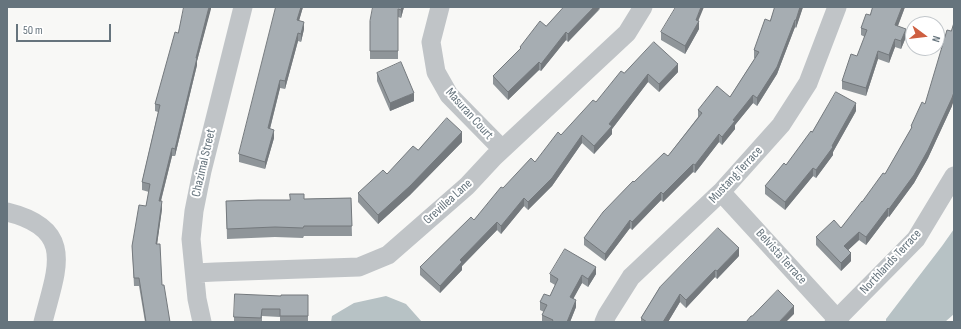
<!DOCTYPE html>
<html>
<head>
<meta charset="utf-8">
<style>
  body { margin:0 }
  #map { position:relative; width:961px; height:329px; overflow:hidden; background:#f8f8f6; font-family:"Sofia Sans Condensed",sans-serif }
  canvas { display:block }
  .frame { position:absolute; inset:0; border:8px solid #66747d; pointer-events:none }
  .north { position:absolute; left:905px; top:16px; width:40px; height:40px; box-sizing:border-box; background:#fff; border:1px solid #c2c7cb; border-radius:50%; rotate:105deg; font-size:11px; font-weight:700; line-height:16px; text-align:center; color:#66747d }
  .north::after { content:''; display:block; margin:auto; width:14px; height:18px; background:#ce5f41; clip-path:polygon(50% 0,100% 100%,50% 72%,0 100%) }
  .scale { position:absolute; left:16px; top:24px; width:95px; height:18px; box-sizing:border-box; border:2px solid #66747d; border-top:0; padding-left:5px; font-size:12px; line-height:14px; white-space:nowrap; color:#66747d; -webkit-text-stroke:3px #fff; paint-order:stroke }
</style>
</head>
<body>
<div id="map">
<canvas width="961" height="329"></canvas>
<div class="frame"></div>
<div class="north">N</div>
<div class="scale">50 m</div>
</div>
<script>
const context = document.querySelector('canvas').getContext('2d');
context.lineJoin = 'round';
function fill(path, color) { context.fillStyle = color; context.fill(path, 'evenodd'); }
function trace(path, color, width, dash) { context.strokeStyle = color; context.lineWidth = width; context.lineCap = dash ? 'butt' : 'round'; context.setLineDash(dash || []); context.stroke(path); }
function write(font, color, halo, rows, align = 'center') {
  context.font = font + ' "Sofia Sans Condensed",sans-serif'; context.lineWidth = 4; context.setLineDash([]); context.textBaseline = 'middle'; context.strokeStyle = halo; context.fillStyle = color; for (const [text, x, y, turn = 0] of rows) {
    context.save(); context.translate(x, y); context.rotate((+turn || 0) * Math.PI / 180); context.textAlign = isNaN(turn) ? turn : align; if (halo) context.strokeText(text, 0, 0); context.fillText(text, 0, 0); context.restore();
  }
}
fill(new Path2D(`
  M954,229V314L945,322H886V319L942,246Z
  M386,296L406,304L422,322H331L332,316L354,303Z`), '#b7c2c5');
trace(new Path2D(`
  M440,7L431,42L436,72L449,95L502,149
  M721,192L840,322
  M7,212C77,229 56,270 43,322
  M195,273L215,272L359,267L388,255L467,186L494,157L627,33L643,7
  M202,322L197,299L191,239L194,211L202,171L243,7
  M604,322L607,315L631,277L721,192L781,125L808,83L837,7
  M834,322L916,239L954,176`), '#c0c4c7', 19);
fill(new Path2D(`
  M211,7L197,61V65L175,156H172L161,201L162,209L157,244L162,285L170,322H145L139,286H134L132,246L146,206L149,192L142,190V182L158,112L155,111V104L178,33Z
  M276,7H303L299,20L304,29L301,42L298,41L285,89L280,88L270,129L274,138L265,169L239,162V154Z
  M404,7L401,18L398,17V59H370V21Z
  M775,7H803L796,28L795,27L777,74L757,106L753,103L735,125V129L722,145L719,142L695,173L693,172L663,202L661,200L632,230L630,228L605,261L584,245V238L634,182L668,156L698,117V110L730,97L755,58H754V50L770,21Z
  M873,7H905L898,26L906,37L901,49L895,47L889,63L878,59L866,96L842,89V81L857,56L865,37L861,35V28L870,15Z
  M600,9L568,42L566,40L541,71L539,70L508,100L493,84V76L520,50V47L546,26Z
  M699,29L685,54L661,40V32Z
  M678,72L659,92L648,82L612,129V134L594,154L582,143L552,186L528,210L524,206L501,234L497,230L462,266V270L440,293L420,275V267L474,220L503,188L535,162L561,135L596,102L624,73Z
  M377,73L414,101L390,111L377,81Z
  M925,104L952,106L928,158L914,183L889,217L888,216L866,245L859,240L848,250L851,261L841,271L816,245V237L841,228L885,174L911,129V126Z
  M856,111L833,152V155L816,178L813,176L785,210L765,194V186L786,165L812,132Z
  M462,142L410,195L378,224L358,202V193L387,174L418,150Z
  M351,198L352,236H304L303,238L275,237L227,239L226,201L290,200L304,199Z
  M739,256L717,279L715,277L686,308L680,302L668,322H641V318L660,287Z
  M550,274H596L588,287L582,283L573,298L576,307L570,322H542V315L544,312L540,310V302L550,296L555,285L550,282Z
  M308,295V322H280V317L262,316V322H234V317L281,296Z`), '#8f9599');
fill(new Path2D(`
  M209,7H211V9L197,61V65L175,156V149L196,58Z
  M301,7H303L297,28V20Z
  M402,7H404L401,18V10Z
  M594,7H601L568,42V34Z
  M701,7H704L697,24L699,21V29L685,54V46Z
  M800,7H803L796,28V20Z
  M902,7H905L895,33V25Z
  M795,20V27L777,74L757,106V98Z
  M304,22V29L301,42V34Z
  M906,29V37L901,49V41Z
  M566,32V40L541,71V64Z
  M298,33V41L285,89V81Z
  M895,39V47L889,63V55Z
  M878,51V59L866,96V88Z
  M539,62V70L508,100V92Z
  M678,64V72L659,92V84Z
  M648,74V82L612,129V134L594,154V146L609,124Z
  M280,80V88L268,136V128Z
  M954,92V100L952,106L928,158L914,183L889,217V209Z
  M414,93V101L390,111V103Z
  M753,95V103L735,125V129L722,145V137L733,120Z
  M856,103V111L833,152V155L816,178V170L832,146Z
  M274,130V138L265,169V162Z
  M462,132V142L410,195L378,224V215Z
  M719,134V142L695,173V165Z
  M582,135V143L552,186L528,210V202Z
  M172,148V156L159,208V201Z
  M693,164V172L663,202V194Z
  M813,168V176L785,210V202Z
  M661,192V200L632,230V222Z
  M524,198V206L501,234V226Z
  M162,201V209L156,252V244Z
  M888,208V216L866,245V237Z
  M630,220V228L605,261V254Z
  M497,222V230L462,266V270L440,293V286L460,260Z
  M859,232V240L844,254V246Z
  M739,248V256L717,279V271Z
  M851,253V261L841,271V263Z
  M596,267V274L588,287V279Z
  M715,270V277L686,308V300Z
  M582,275V283L570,305V297Z
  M680,294V302L668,322H663Z
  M576,300V307L570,322H567Z
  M794,306V314L786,322H779Z`), '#74797d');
const building = new Path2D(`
  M184,7H209L196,58H197L175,149L172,148L159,201H162L156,244H160L162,285H164L170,322H146L139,278H134L132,246L139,205L146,206L150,184L142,182L160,105L155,104L175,32L178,33Z
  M276,7H301L297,20L304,22L301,34L298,33L285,81L280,80L268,128L274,130L265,162L239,154Z
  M373,7H402L401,10L398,9V51H370V21Z
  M564,7H594L568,34L566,32L541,64L539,62L508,92L493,76L521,48L520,47L540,21L546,26Z
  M676,7H701L696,20L699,21L685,46L661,32Z
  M775,7H800L796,20H795L777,67L757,98L753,95L733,120L735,121L722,137L719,134L695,165L693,164L663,194L661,192L632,222L630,220L605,254L584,238L603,212L633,181L634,182L664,153L668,156L702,113L698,110L717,86L730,97L759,52L754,50L765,19L770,21Z
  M873,7H902L895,25L906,29L901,41L895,39L889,55L878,51L866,88L842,81L851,54L857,56L867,30L861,28L866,14L870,15Z
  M954,23V92L952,98L928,150L914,175L889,209L888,208L866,237L859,232L844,246L851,253L841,263L816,237L834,220L841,228L862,201V202L883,173L885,174L912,127L911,126L922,102L925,104L947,30L951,31Z
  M654,42L678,64L659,84L648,74L609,124L612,126L594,146L582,135L552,178L528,202L524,198L501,226L497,222L460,260L462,262L440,286L420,267L471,217L474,220L501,187L503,188L531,158L535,162L558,132L561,135L593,100L596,102L621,71L624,73Z
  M401,62L414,93L390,103L377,73Z
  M836,92L856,103L832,146L833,147L816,170L813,168L785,202L765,186L784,163L786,165L811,131L812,132Z
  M447,118L462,132L410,186L378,215L358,193L383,170L387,174L413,146L418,150Z
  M290,194H304V199L351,198L352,226H304L303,228L275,227L227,229L226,201L258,200H290Z
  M718,228L739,248L717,271L715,270L686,300L680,294L663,322H647L641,318L660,287Z
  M565,249L596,267L588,279L582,275L570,297L576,300L567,322H552L553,320L542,315L547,305L540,302L544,294L550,296L558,279L550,274Z
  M778,290L794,306L779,322H746L751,316H752Z
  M235,294L281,296V295H308V316H280V309H262L261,318L234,317Z`);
fill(building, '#a6adb2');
trace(building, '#74797d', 1);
write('13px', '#66747d', '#fff', [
  ["Masuran Court",469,114,48],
  ["Chazimal Street",204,163,-77],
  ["Mustang Terrace",736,175,-47],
  ["Grevillea Lane",448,202,-42],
  ["Belvista Terrace",781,257,48],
  ["Northlands Terrace",891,262,-47]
]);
</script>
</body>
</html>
